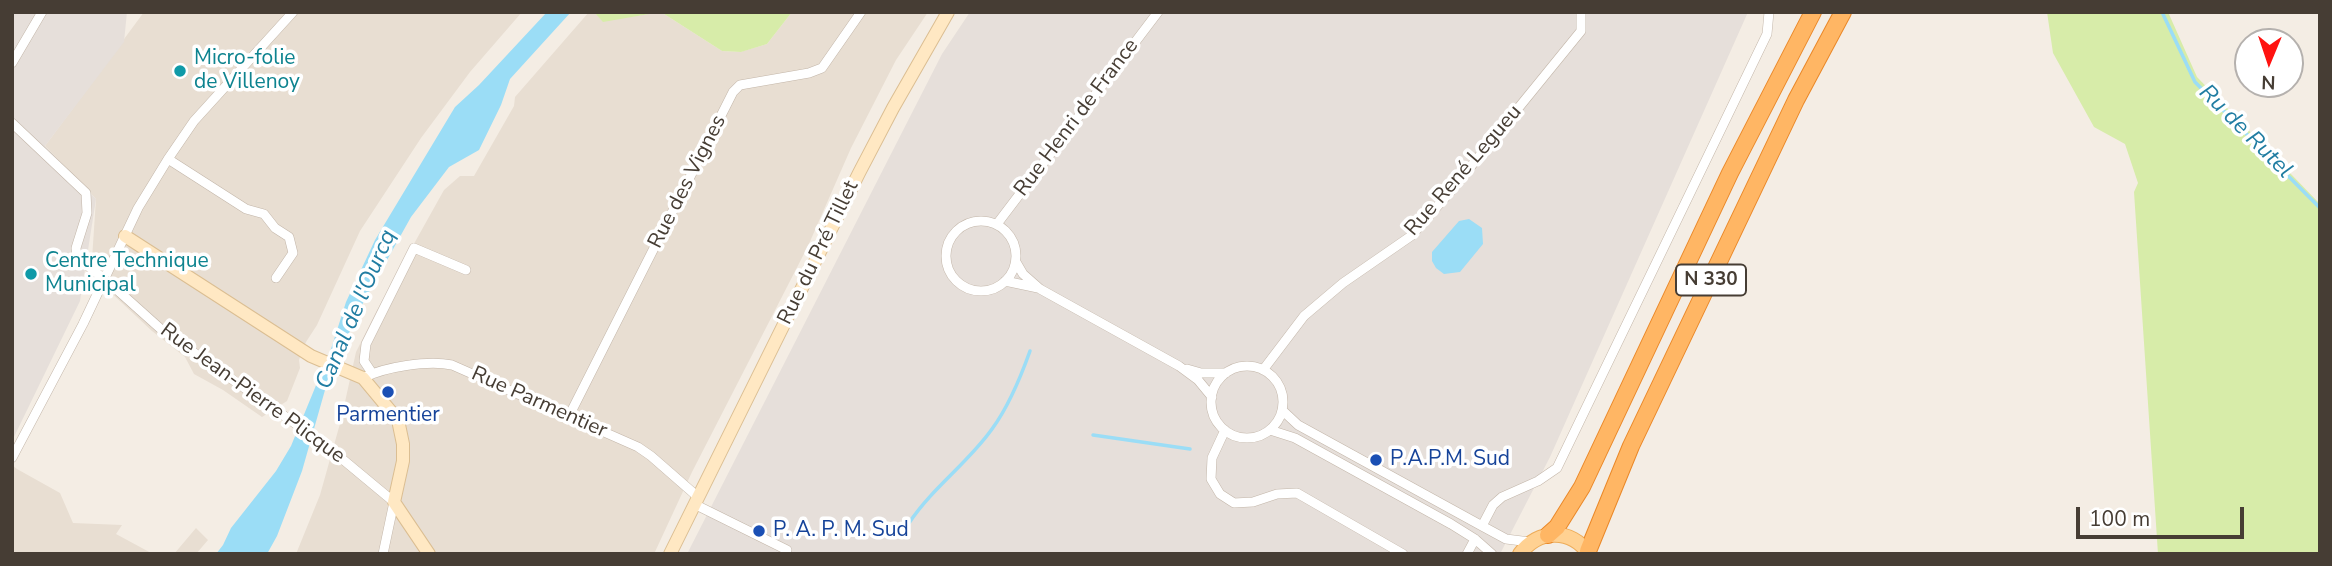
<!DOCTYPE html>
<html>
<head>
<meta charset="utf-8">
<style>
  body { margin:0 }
  #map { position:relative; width:2332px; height:566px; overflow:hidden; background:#f4ede4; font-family:"Nunito Sans",sans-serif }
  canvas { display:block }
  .frame { position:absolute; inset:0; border:14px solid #463d34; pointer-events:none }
  .north { position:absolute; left:2234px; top:28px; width:70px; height:70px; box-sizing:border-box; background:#fff; border:2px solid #b5b1ae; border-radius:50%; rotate:182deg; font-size:19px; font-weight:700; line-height:28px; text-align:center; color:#463d34 }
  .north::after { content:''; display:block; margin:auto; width:24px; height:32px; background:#ff1310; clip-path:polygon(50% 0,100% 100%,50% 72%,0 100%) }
  .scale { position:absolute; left:2076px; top:507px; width:168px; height:32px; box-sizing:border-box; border:4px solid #463d34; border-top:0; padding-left:9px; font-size:21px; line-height:24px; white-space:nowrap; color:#463d34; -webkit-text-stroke:5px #fff; paint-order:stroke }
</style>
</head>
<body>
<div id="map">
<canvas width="2332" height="566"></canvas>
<div class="frame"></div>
<div class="north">N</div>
<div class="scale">100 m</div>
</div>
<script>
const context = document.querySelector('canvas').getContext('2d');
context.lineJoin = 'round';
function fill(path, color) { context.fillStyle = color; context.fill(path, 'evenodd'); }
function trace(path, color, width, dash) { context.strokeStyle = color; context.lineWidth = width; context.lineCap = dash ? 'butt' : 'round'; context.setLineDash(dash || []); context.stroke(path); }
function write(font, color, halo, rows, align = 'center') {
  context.font = font + ' "Nunito Sans",sans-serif'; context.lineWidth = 7; context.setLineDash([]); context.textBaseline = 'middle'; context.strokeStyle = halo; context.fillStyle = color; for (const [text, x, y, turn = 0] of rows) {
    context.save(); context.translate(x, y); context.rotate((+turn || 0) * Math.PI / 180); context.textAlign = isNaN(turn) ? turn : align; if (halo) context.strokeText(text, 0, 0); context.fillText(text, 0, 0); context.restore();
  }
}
fill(new Path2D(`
  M144,12H522L470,72L421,138L360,231L317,325L306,342L299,360L300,368L287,401L262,417L223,390L194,374L185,357L152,331L91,274L96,199L45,146Z
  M589,12H594L603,21L661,12L722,51L740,52L767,44L792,12H928L896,60L851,148L808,246L692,472L654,554H296L320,495L341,420L356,352L377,310L444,190L460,176H474L514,106L515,97Z
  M12,465L17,469L60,493L73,523L122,525L116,534L153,554H12Z
  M196,528L208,540L196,554H174Z`), '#e8ded2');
fill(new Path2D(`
  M12,12H127L124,42L45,146L96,199L80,301L12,441Z
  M970,12H1748L1550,457L1500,554H687L942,54Z`), '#e6dfda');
fill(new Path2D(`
  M594,12H792L767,44L741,52L722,51L661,12L603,22Z
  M2047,12H2168L2197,77L2320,204V554H2158L2134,192L2138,183L2125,144L2094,127L2053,53Z`), '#d7eca9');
fill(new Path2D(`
  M547,12H571L510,79L501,105L479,150L449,167L411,217L363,303L329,376L302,471L277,536L267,554L233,552L231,554H216L223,545L231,528L276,471L291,446L331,349L346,302L375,240L455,107L479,85Z
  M1469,219L1482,228L1483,244L1460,272L1444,274L1436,268L1432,261V252L1459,221Z`), '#9bddf6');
trace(new Path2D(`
  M2162,12L2195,82L2320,208
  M1093,435L1190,449
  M909,523C933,487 968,463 992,429C1009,406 1020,379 1030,351`), '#9bddf6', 3.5);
const street = new Path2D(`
  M12,63L42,12
  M12,123L86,193L87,213L76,248L77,257L93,270
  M168,159L246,209L264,214L275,228L289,237L293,253L276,278
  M946 256a35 35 0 1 1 70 0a35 35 0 1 1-70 0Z
  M997,224L1158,12
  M1016,262L1023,274L1040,289L1179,366L1198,380L1212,397
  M1005,281L1038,288
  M115,288L163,331L323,443L394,502L383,554
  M1211 402a36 36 0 1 1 72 0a36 36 0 1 1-72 0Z
  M1187,369L1201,373H1226
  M1263,370L1304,316L1343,283L1411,236L1450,192L1581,31V12
  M372,373L364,361L366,344L414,248L466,270
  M363,378C384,367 428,360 452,365L638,447L651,456L698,497
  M1282,410L1298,425L1482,526L1506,539L1530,542
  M569,416L733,92L740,85L809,73L822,68L861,12
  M1225,430L1212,458L1211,479L1220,494L1234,503L1253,502L1277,494L1297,493L1403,554
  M1270,430L1295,438L1451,524L1475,539L1492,554
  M12,458L83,324L138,208L168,159L194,121L293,12
  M694,504L787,550
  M1482,526L1493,505L1502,497L1538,481L1557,468L1767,34L1769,12
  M1467,554L1475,539`);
const secondary = new Path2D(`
  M125,236L311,356L363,378L398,420L403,444V461L394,502L429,554
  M670,554L859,173L893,108L948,12`);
const primary = new Path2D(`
  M1520,554C1538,529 1571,528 1589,554`);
const highway = new Path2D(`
  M1548,535L1557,527L1582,487L1730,173L1813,12
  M1588,551L1631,446L1796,100L1843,12`);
trace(street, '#c3b6a9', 10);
trace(secondary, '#dbbe92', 14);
trace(primary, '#edac59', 16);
trace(highway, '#ea8828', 18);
trace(street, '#fff', 9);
trace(secondary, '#ffe8c3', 12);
trace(primary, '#ffd192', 14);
trace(highway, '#ffb664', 16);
const streetBridge = new Path2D(`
  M93,270L115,288`);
trace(streetBridge, '#c3b6a9', 10, []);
trace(streetBridge, '#fff', 9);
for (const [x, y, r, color] of [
  [180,71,7,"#0f9aa8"],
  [31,274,7,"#0f9aa8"],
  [388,392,7,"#1a4fb4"],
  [1376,460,7,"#1a4fb4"],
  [759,531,7,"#1a4fb4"]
]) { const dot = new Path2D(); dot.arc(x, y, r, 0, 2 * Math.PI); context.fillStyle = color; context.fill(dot); trace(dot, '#fff', 2.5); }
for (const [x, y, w] of [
  [1711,280,70]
]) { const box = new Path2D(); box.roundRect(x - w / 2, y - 15.5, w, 31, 5); context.fillStyle = '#fff'; context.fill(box); trace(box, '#463d34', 2); }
write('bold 19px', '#463d34', null, [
  ["N 330",1711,280]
]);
write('21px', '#0d838f', '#fff', [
  ["Micro-folie",194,59],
  ["de Villenoy",194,83],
  ["Centre Technique",45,262],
  ["Municipal",45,286]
], 'left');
write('21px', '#463d34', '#fff', [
  ["Rue Henri de France",1077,118,-53],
  ["Rue René Legueu",1464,171,-49],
  ["Rue des Vignes",688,182,-63],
  ["Rue du Pré Tillet",819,253,-64],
  ["Rue Jean-Pierre Plicque",252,394,36],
  ["Rue Parmentier",539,403,24]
]);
write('21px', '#164399', '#fff', [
  ["Parmentier",388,416,"center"],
  ["P.A.P.M. Sud",1390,460],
  ["P. A. P. M. Sud",773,531]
], 'left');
write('italic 23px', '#217da2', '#fff', [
  ["Ru de Rutel",2245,132,45],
  ["Canal de l'Ourcq",357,310,-67]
]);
</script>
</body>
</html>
